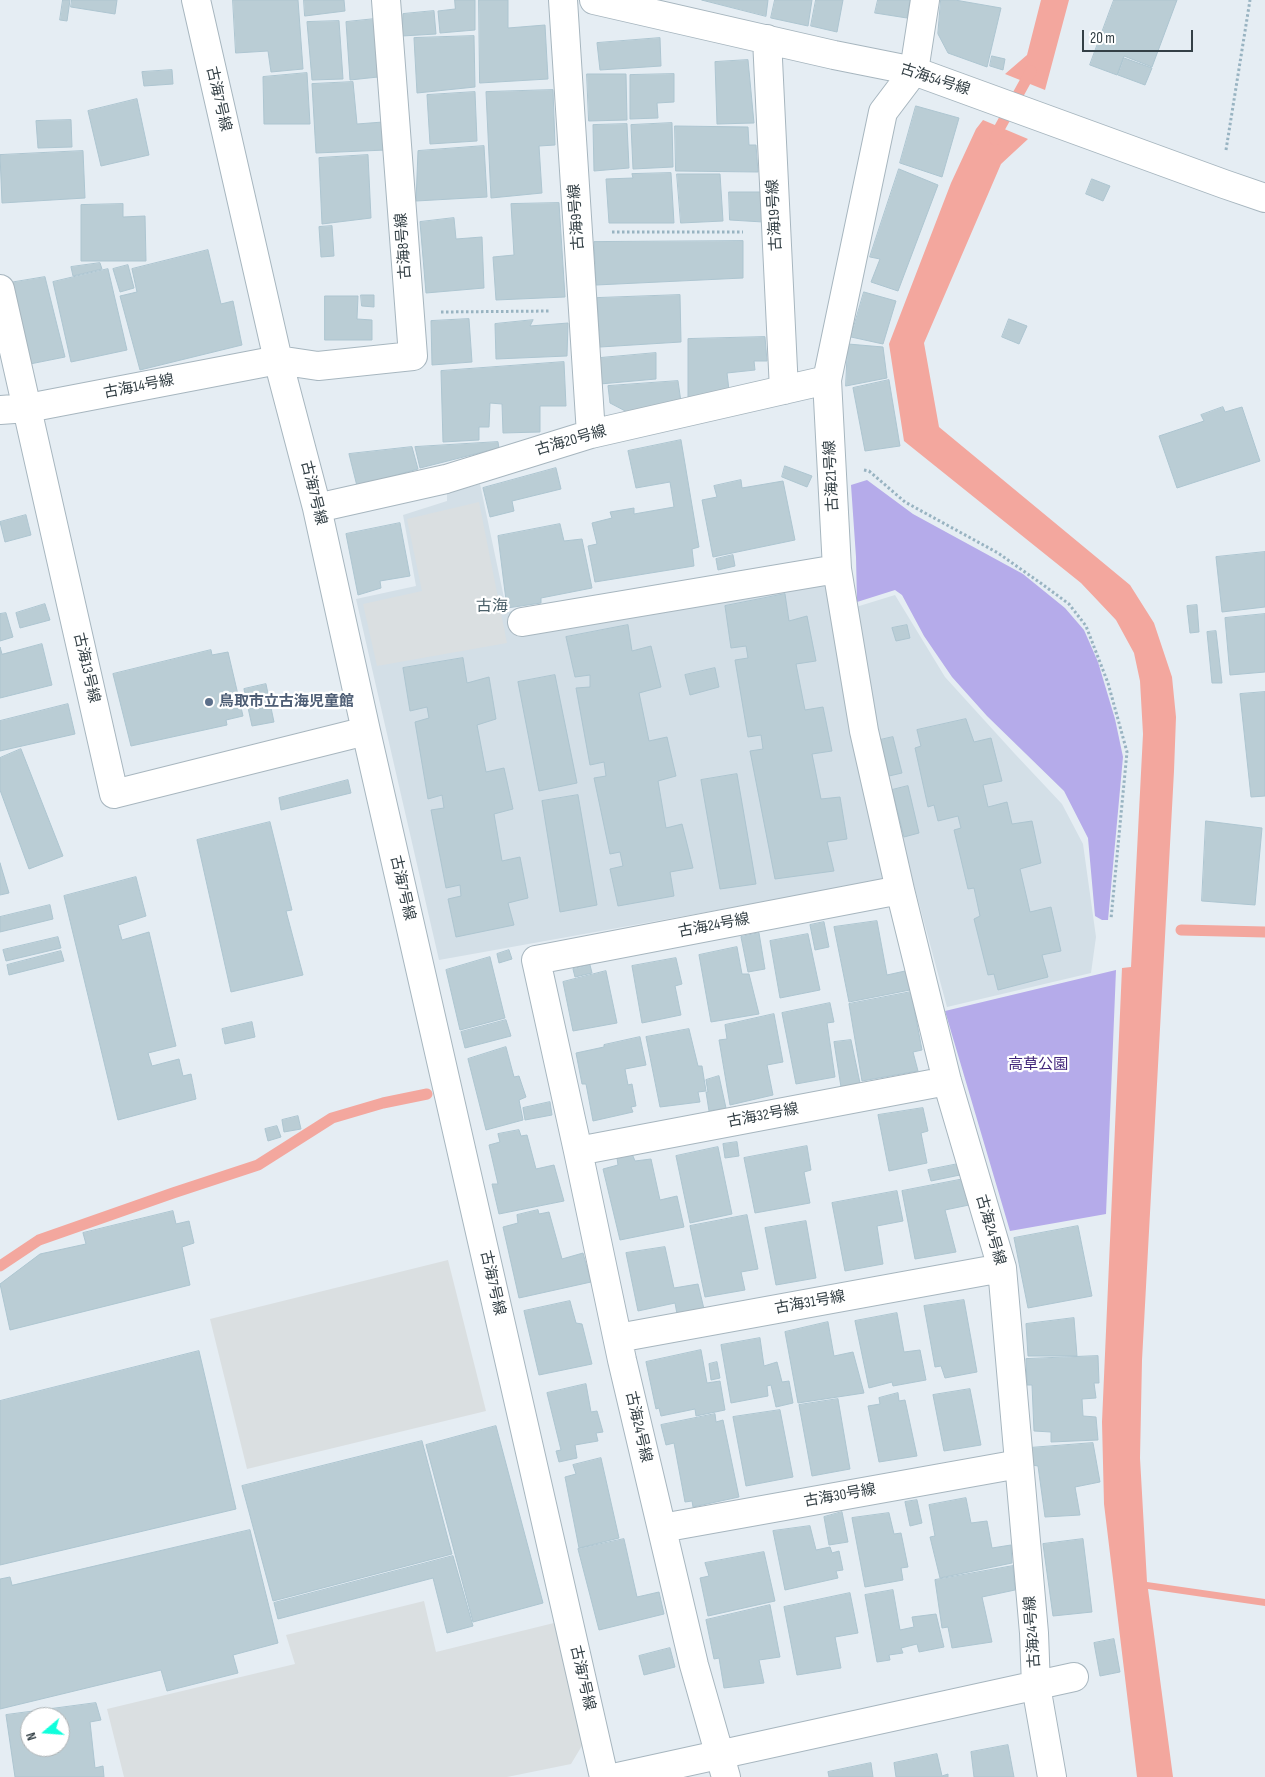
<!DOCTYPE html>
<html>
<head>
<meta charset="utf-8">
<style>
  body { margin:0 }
  #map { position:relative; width:1265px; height:1777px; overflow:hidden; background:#e5edf3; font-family:"Sofia Sans Condensed",sans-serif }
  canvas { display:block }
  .north { position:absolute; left:20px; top:1707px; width:50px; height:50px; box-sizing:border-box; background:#fff; border:1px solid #aeb3b5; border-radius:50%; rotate:252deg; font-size:14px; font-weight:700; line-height:20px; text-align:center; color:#344046 }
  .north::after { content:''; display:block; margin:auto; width:18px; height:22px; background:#10ffdc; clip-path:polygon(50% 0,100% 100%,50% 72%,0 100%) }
  .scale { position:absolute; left:1082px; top:30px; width:111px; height:22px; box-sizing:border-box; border:2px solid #344046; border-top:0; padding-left:6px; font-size:15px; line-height:18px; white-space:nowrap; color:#344046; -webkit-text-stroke:4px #fff; paint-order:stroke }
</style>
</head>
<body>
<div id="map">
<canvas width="1265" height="1777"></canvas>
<div class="north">N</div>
<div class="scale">20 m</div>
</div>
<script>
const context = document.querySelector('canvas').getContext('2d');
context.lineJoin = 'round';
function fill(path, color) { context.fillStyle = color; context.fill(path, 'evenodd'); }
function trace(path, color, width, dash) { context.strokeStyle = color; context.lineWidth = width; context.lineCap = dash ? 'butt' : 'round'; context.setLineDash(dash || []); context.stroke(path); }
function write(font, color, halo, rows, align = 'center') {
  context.font = font + ' "Sofia Sans Condensed","Noto Sans JP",sans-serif'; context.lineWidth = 4.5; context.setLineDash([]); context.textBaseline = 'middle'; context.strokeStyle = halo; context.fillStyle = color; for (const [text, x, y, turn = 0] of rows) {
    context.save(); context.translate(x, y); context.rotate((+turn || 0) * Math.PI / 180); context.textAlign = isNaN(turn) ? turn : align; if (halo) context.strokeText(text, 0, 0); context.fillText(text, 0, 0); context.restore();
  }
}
fill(new Path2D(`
  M480,484L507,612L820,557L856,607L895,595L945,677L1015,754L1062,804L1083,844L1096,937L1091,973L947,1007L911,874L863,884L439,960L356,599L416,586L403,515L447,501V493Z`), '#d3dfe7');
fill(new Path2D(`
  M867,480L913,514L1023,574L1065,608L1084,630L1098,662L1115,719L1123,757L1108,920H1102L1095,916L1088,838L1064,791L987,716L952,677L924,636L902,595L895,590L857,602L856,557L851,485Z
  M1116,970L1106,1214L1010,1231L945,1011Z`), '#b5abea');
fill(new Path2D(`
  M479,502L507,643L377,666L363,604L422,591L407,519Z
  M448,1260L486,1411L247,1469L210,1319Z
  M424,1601L436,1652L554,1623L583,1744L571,1764L507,1777H124L107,1709L295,1664L286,1635Z`), '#dadfe1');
fill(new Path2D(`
  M1041,0H1069L1045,90L1005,74L1027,55Z
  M983,120L1028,139L1001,164L924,343L939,427L1130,585L1154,623L1172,677L1176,717L1174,771L1142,1360L1140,1458L1147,1582L1265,1599V1606L1148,1589L1173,1777H1137L1104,1504L1102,1422L1122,968L1131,967L1143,734L1140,681L1134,653L1116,620L1081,583L904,441L889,344L951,183L976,129Z`), '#f3a79e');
trace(new Path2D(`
  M995,140L999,129L1031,71
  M1181,930L1265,932
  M0,1266L39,1240L173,1193L258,1165L332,1118L383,1103L427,1094`), '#f3a79e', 11);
const building = new Path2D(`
  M63,0H70L67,21L60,20Z
  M72,0H117L115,14L71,7Z
  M233,0H298L303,69L271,72L268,51L236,53Z
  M304,0H344L345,11L305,16Z
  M455,0H475V30L440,33L438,11L455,9Z
  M479,0H508V28L545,25L548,79L480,83Z
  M702,0H768L766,16Z
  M775,0H812L808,26L771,18Z
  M816,0H843L837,32L811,26Z
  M878,0H910L907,18L875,13Z
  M941,0H955L1001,8L987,67L948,53L938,34Z
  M1114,0H1177L1152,67L1124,56L1117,75L1090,65Z
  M434,11L436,34L402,36L403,14Z
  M375,19L378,77L350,80L346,22Z
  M339,21L343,79L312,80L307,22Z
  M474,36L475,87L417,93L414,38Z
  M660,38L661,66L600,70L597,43Z
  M992,56L1005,59L1003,70L990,66Z
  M1124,58L1152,68L1145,85L1118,75Z
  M748,60L754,123L717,124L715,62Z
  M172,70L173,84L144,86L142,72Z
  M307,73L310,124H264L263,77Z
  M587,74H626L627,120L589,121Z
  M674,74V102L657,103L658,118L630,119V75Z
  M353,82L357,124L383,122L386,150L316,153L312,84Z
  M553,90L555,145L539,146L542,193L491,198L486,92Z
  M475,92L477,141L430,144L427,95Z
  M137,99L149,155L101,166L88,111Z
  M916,106L959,118L942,177L900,163Z
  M71,120L72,147L38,148L36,121Z
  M672,123L673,167L633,169L631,125Z
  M627,124L629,168L594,171L593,125Z
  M675,126L748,127L749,145H756L758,172L676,171Z
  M484,146L487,197L416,201L418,151Z
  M83,151L85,198L2,203L0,155Z
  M368,155L371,218L322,224L319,158Z
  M899,169L938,185L898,291L871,282L880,259L870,257Z
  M671,173L674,223H609L606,179L633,178L632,174Z
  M677,174H720L723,221L681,223Z
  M1092,179L1110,186L1103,201L1086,194Z
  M729,192H761L763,222L730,220Z
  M559,203L565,297L496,300L493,257L514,255L511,204Z
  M123,204V217L145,216L146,261H81V205Z
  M454,218L456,239L482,237L484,288L426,293L420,222Z
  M332,226L334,256L321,257L319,227Z
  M743,241V278L596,285L594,242Z
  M208,250L221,304L233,301L242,345L140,370L120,296L137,292L132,269Z
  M100,263L102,269L73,276L71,267Z
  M128,265L134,288L120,292L113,269Z
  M108,269L127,350L71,362L53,282Z
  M45,277L65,357L25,365L9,283Z
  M864,292L896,301L883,344L851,337Z
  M361,295H374V307L362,306Z
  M680,295L681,342L600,347L597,298Z
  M325,296H358L357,319L372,320V340H325Z
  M469,319L472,362L432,365L431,321Z
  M1009,319L1027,326L1019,344L1002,337Z
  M533,320L530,326L568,323L567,356L496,359L495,324Z
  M765,337L767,361H754L755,370L727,373L729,390L688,401V339Z
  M848,344L883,347L887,378L846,386Z
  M656,353V379L600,384V358Z
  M564,362L566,406H540V432L503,433L502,404L490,403L489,427H479V440L443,442L441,371Z
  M889,380L900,446L865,451L853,388Z
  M678,381L681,402L631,414L610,403L608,386Z
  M1223,407L1225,412L1242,407L1260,461L1177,488L1159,436L1204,421L1201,415Z
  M681,440L699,547L692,549L694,566L595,582L588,546L597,544L592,523L612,518L610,512L634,508V514L674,507L670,482L636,488L628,451Z
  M498,442L499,448L420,468L415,447Z
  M412,447L418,469L357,486L349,454Z
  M785,466L812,476L807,487L782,477Z
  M556,468L561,489L512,501L514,511L490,517L483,488Z
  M741,480L742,488L783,481L795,540L713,557L702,500L717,497L714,486Z
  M26,515L31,535L5,542L0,522Z
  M400,523L410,576L380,581L381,588L358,595L346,534Z
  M560,524L564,541L582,539L592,588L541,598V603L507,608L498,536Z
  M1265,552V607L1222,612L1216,557Z
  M733,555L735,566L718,570L716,559Z
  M785,594L789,621L807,616L816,661L796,664L805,710L823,707L832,751L812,754L821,799L840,797L847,839L827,842L834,871L775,879L750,751L763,749L761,735L748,737L735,660L748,658L746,646L731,648L725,606Z
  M45,604L50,620L20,628L16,613Z
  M1197,605L1199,632L1190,633L1187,606Z
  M6,613L13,637L0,641V614Z
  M1265,614V672L1230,675L1225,618Z
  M628,625L632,651L651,646L661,687L639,693L649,741L667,737L676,776L658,781L666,828L682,824L693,868L670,872L674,896L618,906L610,869L623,866L620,852L610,854L594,778L606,776L604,762L590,765L576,688L590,687V675L575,677L566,637Z
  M907,625L910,638L896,641L892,628Z
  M1216,631L1222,683H1212L1207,632Z
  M42,644L52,685L0,698V647L2,654Z
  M211,650L212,655L228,652L243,716L226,720L227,725L131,746L113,674Z
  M463,658L467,683L489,677L496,719L477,725L486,772L504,768L513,809L494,814L502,861L520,857L528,898L508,903L514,925L456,937L448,899L461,896L460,885L446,888L431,810L444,808L442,795L428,799L415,722L429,718L427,707L410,711L403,668Z
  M715,668L719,687L690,695L685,675Z
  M555,675L577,783L539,791L518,682Z
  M266,684L274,722L252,726L244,689Z
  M1265,692V796L1251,797L1240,694Z
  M68,704L75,734L0,751V721Z
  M966,719L974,742L991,738L1002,781L983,785L988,807L1007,802L1012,824L1032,821L1041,863L1020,869L1030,912L1051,907L1061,951L1042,955L1048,977L998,990L994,974L988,975L974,919L980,916L974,888L968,889L954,830L961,828L958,816L938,821L934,805L928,807L915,748L921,746L917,730Z
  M893,737L902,773L889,776L880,740Z
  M21,749L63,856L29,869L0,790V758Z
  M737,774L756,884L720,889L701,780Z
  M348,780L351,793L281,810L279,798Z
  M908,786L919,833L904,837L892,790Z
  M578,795L597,905L560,912L542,801Z
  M1206,821L1262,828L1255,905L1202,901Z
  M270,822L292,910L286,911L303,975L231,992L197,840Z
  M0,863L9,893L0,895Z
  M136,877L146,916L118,925L122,940L149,932L176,1046L148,1053L152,1066L179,1059L183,1076L191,1074L196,1099L118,1120L64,896Z
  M50,905L53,919L0,932V917Z
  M877,921L887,975L905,971L910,990L849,1002L834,927Z
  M824,922L829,947L815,950L810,925Z
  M759,933L765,969L748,972L741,937Z
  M808,934L820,990L780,998L770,941Z
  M58,937L61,948L6,961L3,950Z
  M737,947L742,974H749L759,1014L711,1022L699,955Z
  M509,950L512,959L499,963L497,954Z
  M61,951L64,961L9,975L7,965Z
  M490,957L505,1018L460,1030L446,970Z
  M676,958L682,984L675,986L681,1015L642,1023L632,966Z
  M590,965L592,973L575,977L573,969Z
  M606,971L617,1023L573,1031L563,982Z
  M911,992L922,1050L913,1052L918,1071L862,1081L849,1004Z
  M830,1003L834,1022L827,1023L835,1077L796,1084L782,1013Z
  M774,1014L783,1062L767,1065L773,1095L730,1105L719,1040L727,1039L725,1025Z
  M506,1020L511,1036L465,1048L461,1032Z
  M252,1022L255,1037L225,1044L222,1029Z
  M689,1029L698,1066H702L706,1091L698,1092L700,1102L660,1107L646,1037Z
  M640,1037L646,1065L625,1069L628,1085L632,1084L636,1106L631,1107L633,1112L593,1121L586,1084H582L576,1053L604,1047V1045Z
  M851,1040L860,1083L841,1087L834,1042Z
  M506,1047L514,1077L519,1076L526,1097L519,1100L523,1120L486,1130L468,1059Z
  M719,1076L726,1108L709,1111L706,1092H708L706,1080Z
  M550,1102L552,1115L525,1120L523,1108Z
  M923,1108L928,1131L921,1133L927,1163L889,1171L878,1115Z
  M298,1116L301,1129L284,1132L282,1120Z
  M277,1126L281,1137L268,1141L265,1129Z
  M519,1130L521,1136L527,1135L536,1169L554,1165L564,1201L499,1214L492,1184H498L489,1145L500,1142L498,1134Z
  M737,1142L739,1156L725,1158L723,1144Z
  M807,1146L811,1170L804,1172L810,1203L755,1213L744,1158Z
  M718,1147L732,1214L690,1223L676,1156Z
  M633,1156L635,1161L651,1159L660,1200L677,1196L684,1227L620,1240L603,1169L618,1165L617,1158Z
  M958,1164L960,1175L931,1181L928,1170Z
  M964,1179L969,1205L945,1210L956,1252L915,1259L902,1191Z
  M897,1191L903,1221L877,1226L883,1264L845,1271L832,1203Z
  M538,1210L539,1214L549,1212L562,1259L583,1253L591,1282L519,1298L503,1227L518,1223L517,1215Z
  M173,1211L176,1224L189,1221L194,1243L182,1247L190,1285L10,1330L0,1284L40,1254L86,1244L83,1233Z
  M747,1215L758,1269L741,1272L745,1290L705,1297L690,1226Z
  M806,1221L816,1278L776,1285L765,1228Z
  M1078,1226L1092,1296L1028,1308L1014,1238Z
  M665,1247L674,1288L698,1284L704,1309L677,1314L675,1303L638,1311L626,1253Z
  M964,1300L977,1372L945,1378L941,1366L935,1367L924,1306Z
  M570,1301L576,1323L582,1324L592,1364L539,1375L524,1311Z
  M897,1313L904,1352L920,1350L926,1380L893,1386L892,1382L869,1388L855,1321Z
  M1074,1318L1077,1356H1028L1026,1324Z
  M828,1322L834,1356L853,1352L864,1393L798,1403L785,1332Z
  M760,1338L764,1366L777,1362L782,1382L789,1381L793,1403L776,1407L771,1385L767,1386L768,1396L731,1403L721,1345Z
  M701,1350L707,1383L720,1381L725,1410L696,1416L695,1409L661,1416L659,1408L656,1409L646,1362Z
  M199,1351L236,1509L0,1565V1401Z
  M1098,1356L1099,1383H1094L1096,1398L1082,1399L1083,1416L1096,1417L1098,1440L1051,1442V1432L1034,1431L1032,1385H1027L1026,1359Z
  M717,1362L720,1378L711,1380L709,1364Z
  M586,1384L591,1412L597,1411L603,1432L596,1433L598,1441L575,1445L577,1458L559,1462L556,1451L561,1450L547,1393Z
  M970,1389L981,1445L944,1451L933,1395Z
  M898,1393L899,1401L905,1400L917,1456L879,1462L868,1406L880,1404L879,1398Z
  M838,1399L850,1469L812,1476L799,1405Z
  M780,1410L793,1477L746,1486L733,1417Z
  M715,1414L716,1422L723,1420L739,1497L693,1507L692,1501L685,1502L674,1443L666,1445L661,1425Z
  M496,1426L543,1603L473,1622L426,1445Z
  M422,1441L452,1554L273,1601L242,1486Z
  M1093,1443L1100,1482L1075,1487L1080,1515L1045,1517L1038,1466L1032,1465L1029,1448Z
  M601,1458L619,1538L579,1548L565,1477L576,1474L573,1465Z
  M966,1498L971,1523L987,1521L992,1548L1011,1545L1012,1563L940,1578L930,1537L935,1536L929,1505Z
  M917,1500L922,1523L910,1526L905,1502Z
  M842,1512L848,1542L829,1545L824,1517Z
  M889,1513L894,1534L901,1533L908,1567L901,1568L903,1580L865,1587L852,1518Z
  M810,1526L816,1550L830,1547L832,1553L839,1551L843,1570L836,1571L838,1578L785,1590L773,1531Z
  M250,1530L278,1643L233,1655L238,1673L167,1691L161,1670L0,1709V1579L10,1577L12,1585Z
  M624,1539L637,1597L659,1592L664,1614L599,1630L578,1549Z
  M1083,1539L1092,1612L1053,1616L1043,1544Z
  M764,1552L775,1601L708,1616L700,1578L709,1576L705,1563Z
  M453,1556L473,1626L447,1633L433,1578L278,1619L274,1603Z
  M1013,1566L1015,1590L982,1597L992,1642L952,1648L948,1627L942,1628L935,1580Z
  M893,1590L900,1630L914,1627L912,1617L936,1614L944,1647L919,1652L917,1644L901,1648L903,1653L889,1655L890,1660L877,1662L865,1595Z
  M850,1593L858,1633L835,1637L841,1668L797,1675L784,1607Z
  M770,1605L780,1657L759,1660L764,1683L724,1688L719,1658L714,1659L706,1620Z
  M1114,1639L1120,1672L1100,1676L1094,1643Z
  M670,1648L675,1667L644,1675L639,1656Z
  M96,1703L101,1720L90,1722L95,1768L103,1766L104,1777H15L6,1715ZM30,1717H60V1747H30Z
  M1008,1745L1014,1777H974L971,1752Z
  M937,1754L942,1776L948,1774V1777H896L894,1763Z
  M871,1763L873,1777H829L828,1772Z`);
fill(building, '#bacdd5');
trace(building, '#adc5d0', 1);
const minor = new Path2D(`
  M196,0L278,360L317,508L366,731L604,1777
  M563,0L591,434
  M594,0L834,55L914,71L1224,184L1265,198
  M767,39L784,390
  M0,289L114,794L366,731
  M0,410L28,408L278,360L318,366L413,356L386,0
  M317,508L446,479L591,434L827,380
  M522,622L837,569
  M900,890L864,731L837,569L827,380L883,112L914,71L925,0
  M578,1151L947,1081
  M618,1338L1002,1268
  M662,1528L1019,1464
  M618,1777L1074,1677
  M726,1777L694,1665L622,1360L578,1151L536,960L900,890L947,1081L1002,1268L1034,1633L1036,1686L1052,1777`);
trace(minor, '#a7b6bf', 30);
trace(new Path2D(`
  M1226,150L1250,0
  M612,232H743
  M441,312L550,311
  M864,470L869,471L905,502L998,553L1042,584L1069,604L1086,626L1108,683L1127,752L1111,919`), '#98b3c1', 3, [2.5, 2.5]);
trace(minor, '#fff', 28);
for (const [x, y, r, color] of [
  [209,702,5,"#5c6f8a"]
]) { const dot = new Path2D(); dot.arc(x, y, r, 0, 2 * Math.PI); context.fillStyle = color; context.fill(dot); trace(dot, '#fff', 2); }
write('15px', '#344046', '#fff', [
  ["古海54号線",935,80,18],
  ["古海7号線",218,99,77],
  ["古海19号線",775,215,-93],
  ["古海9号線",577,217,-94],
  ["古海8号線",404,246,-94],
  ["古海14号線",139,387,-11],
  ["古海20号線",571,441,-16],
  ["古海21号線",832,476,-93],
  ["古海7号線",313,493,76],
  ["古海13号線",86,668,77],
  ["古海7号線",402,888,77],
  ["古海24号線",714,926,-11],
  ["古海32号線",763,1116,-11],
  ["古海24号線",990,1230,74],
  ["古海7号線",492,1283,77],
  ["古海31号線",810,1303,-10],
  ["古海24号線",638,1427,77],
  ["古海30号線",840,1496,-10],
  ["古海24号線",1033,1632,-94],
  ["古海7号線",582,1678,77]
]);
write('bold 15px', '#4e5e75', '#fff', [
  ["鳥取市立古海児童館",219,702]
], 'left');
write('15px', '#41257a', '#fff', [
  ["高草公園",1038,1065]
]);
write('16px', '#4b6069', '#fff', [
  ["古海",492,607]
]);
</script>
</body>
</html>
